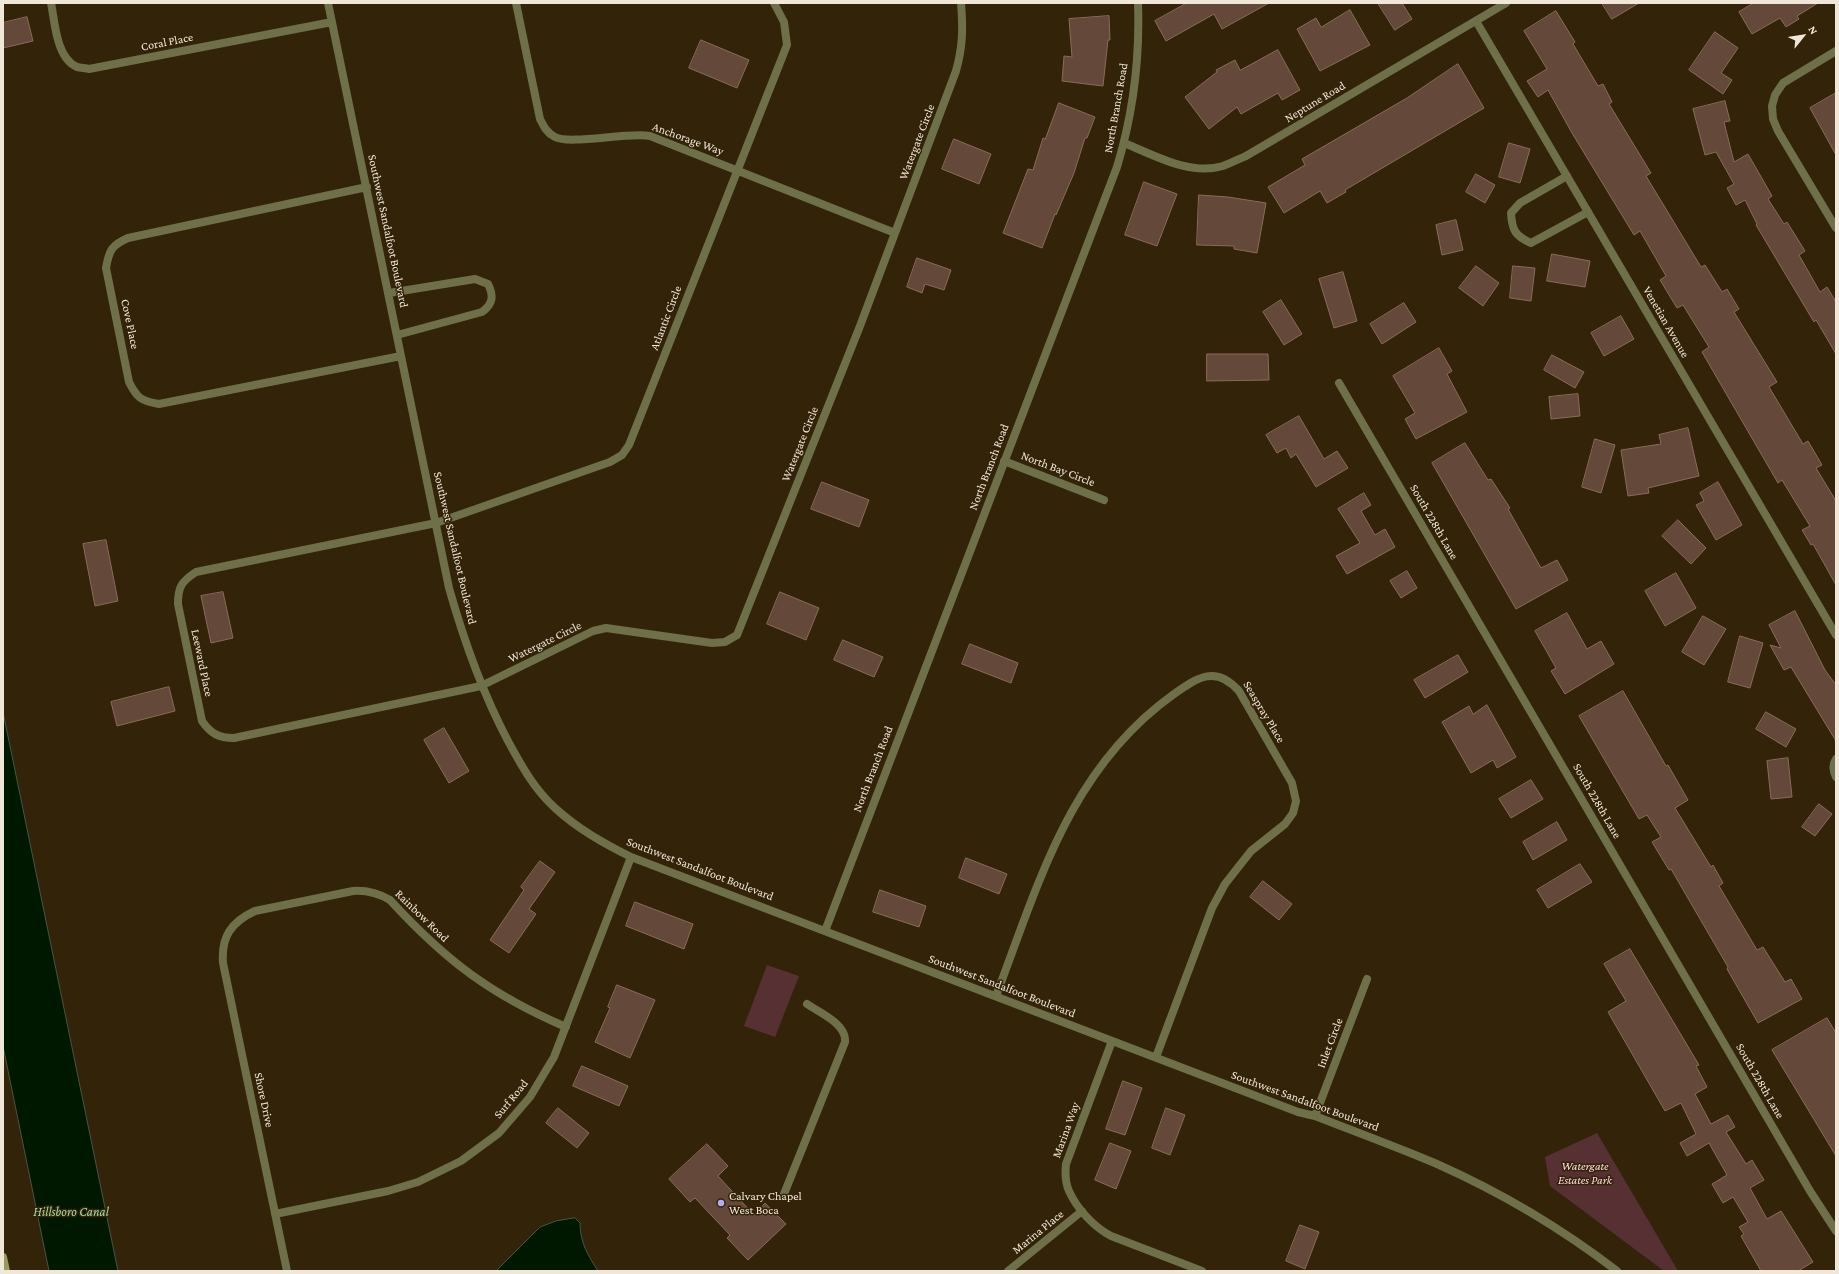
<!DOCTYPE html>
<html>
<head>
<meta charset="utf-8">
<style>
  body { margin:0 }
  #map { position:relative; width:1839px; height:1274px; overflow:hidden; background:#322309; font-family:"Crimson Pro",serif }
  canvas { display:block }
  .frame { position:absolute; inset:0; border:4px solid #f1e7d8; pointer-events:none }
  .north { position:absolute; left:1783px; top:16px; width:40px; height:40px; -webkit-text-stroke:3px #322309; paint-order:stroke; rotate:60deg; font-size:11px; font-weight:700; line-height:16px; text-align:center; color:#f1e7d8 }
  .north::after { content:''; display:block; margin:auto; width:14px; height:18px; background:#f1e7d8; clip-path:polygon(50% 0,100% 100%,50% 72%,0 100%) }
</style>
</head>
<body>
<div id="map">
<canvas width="1839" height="1274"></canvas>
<div class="frame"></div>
<div class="north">N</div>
</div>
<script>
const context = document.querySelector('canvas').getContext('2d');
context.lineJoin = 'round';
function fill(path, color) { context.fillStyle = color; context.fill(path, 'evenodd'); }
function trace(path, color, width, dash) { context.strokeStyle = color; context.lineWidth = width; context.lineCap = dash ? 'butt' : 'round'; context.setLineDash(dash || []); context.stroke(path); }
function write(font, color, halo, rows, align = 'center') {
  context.font = font + ' "Crimson Pro",serif'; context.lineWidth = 3; context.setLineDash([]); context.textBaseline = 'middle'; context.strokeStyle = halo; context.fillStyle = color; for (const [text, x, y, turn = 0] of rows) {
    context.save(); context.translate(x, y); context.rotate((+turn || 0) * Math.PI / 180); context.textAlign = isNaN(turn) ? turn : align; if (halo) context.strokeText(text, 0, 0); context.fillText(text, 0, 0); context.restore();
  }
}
fill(new Path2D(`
  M767,965L799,976L775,1037L744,1026Z
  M1597,1133L1678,1271H1664L1550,1186L1545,1157Z`), '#573033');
const water = new Path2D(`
  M3,712L118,1271H49L3,1046Z
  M575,1218L580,1223C580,1243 588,1255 598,1271H496L540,1227L556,1221Z`);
fill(water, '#001800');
trace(water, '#485641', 1);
const building = new Path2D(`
  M1187,3H1269L1222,29L1214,14L1166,41L1155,21Z
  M1378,3H1402L1412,19L1395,30Z
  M1602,3H1639L1612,19Z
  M1754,3H1818L1797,16L1799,19L1786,27L1780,18L1752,34L1739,12Z
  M1350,10L1370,45L1320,71L1297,29L1316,18L1321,27Z
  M1556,11L1575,42L1573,44L1598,86L1603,84L1612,102L1609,104L1651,173L1646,176L1701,267L1705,265L1722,292L1727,289L1739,309L1734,312L1777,382L1769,387L1803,444L1808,441L1822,465L1816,468L1836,501V585L1813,544L1811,545L1802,530L1810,526L1782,480L1778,483L1724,390L1702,352L1709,347L1683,305L1677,308L1660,280L1666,276L1640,231L1634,235L1572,133L1548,90L1538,97L1527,81L1547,69L1524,31Z
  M1109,16L1110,40H1108L1103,86L1062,81L1064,56L1072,57L1069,19Z
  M27,17L33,41L3,48V23Z
  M1715,32L1738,48L1721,73L1732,80L1723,94L1689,70Z
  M701,40L749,60L737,88L689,68Z
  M1278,50L1300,90L1282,100L1278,93L1241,114L1237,107L1209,129L1185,97L1217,72L1216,70L1235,60L1240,70Z
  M1458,64L1484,108L1345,190L1346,192L1327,203L1320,191L1284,213L1268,187L1305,165L1302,159L1407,98Z
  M1836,93V155L1810,108Z
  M1725,101L1730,121L1724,122L1734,162L1748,154L1772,196L1768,199L1784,224L1787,222L1805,251L1799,255L1820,292L1827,287L1836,302V354L1816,320L1814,322L1756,225L1757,224L1745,200L1736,205L1727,188L1734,184L1716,152L1705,155L1693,109Z
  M1059,103L1095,117L1087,138H1085L1074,173L1056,215L1055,214L1042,248L1003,233L1028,169L1033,170L1043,138L1045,139Z
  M954,139L991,154L979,184L942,169Z
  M1509,143L1530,149L1520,183L1499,177Z
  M1476,174L1495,185L1485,203L1466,192Z
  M1144,182L1177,194L1157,246L1125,235Z
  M1199,195L1228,197L1266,203L1257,253L1234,249V246L1197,245Z
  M1456,220L1463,250L1442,255L1436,225Z
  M1552,254L1590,261L1585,287L1547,281Z
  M917,258L951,270L944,290L925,284L922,293L907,287Z
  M1476,266L1499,283L1483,306L1459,288Z
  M1513,266L1535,268L1531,301L1510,298Z
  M1343,272L1357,321L1334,328L1319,279Z
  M1281,300L1302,334L1284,345L1263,312Z
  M1404,303L1416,322L1382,344L1370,324Z
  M1621,316L1634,339L1604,356L1591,333Z
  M1439,348L1452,371L1447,374L1467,412L1416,439L1405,419L1415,413L1393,376Z
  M1207,354H1268L1269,380L1207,381Z
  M1552,355L1584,372L1575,388L1544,370Z
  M1578,394L1580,416L1551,419L1549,397Z
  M1299,416L1324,459L1337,451L1348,468L1316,487L1296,454L1291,458L1286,448L1277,453L1266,435Z
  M1688,428L1699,476L1648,488L1649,493L1628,496L1621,450L1661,444L1659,435Z
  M1595,439L1615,445L1601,493L1582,487Z
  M1465,443L1488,480L1491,479L1510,508L1508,509L1541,568L1557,560L1568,580L1516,609L1432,463Z
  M822,482L869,500L859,527L811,509Z
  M1718,482L1742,525L1716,540L1696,505L1704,501L1700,493Z
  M1364,493L1371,505L1361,511L1375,535L1385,529L1395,547L1347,574L1336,556L1360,543L1338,509Z
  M1678,520L1706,548L1691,564L1662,536Z
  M106,540L118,601L95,606L83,544Z
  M1407,571L1417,588L1401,598L1390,581Z
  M1676,573L1696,608L1665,626L1645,591Z
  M223,592L233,638L211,643L201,596Z
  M780,592L819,608L806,640L767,624Z
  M1795,611L1825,670L1836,685V741L1791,667L1784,670L1770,645L1781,648L1769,625Z
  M1567,613L1587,649L1601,641L1614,664L1565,694L1551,671L1556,668L1535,631Z
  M1703,616L1726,629L1704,665L1682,652Z
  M1740,636L1763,643L1750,688L1728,682Z
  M843,640L883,657L874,677L834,660Z
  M970,644L1018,663L1011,683L962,664Z
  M1458,655L1468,672L1425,698L1414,680Z
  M169,687L175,711L117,726L111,702Z
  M1623,691L1666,766L1668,765L1688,800L1675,808L1711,867L1713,865L1723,883L1719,886L1757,950L1763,947L1785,982L1791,979L1802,999L1758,1023L1727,969L1728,967L1671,869L1669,870L1652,842L1661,837L1647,815L1639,819L1579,716Z
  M1487,705L1516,757L1497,768L1493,760L1471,773L1442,722L1469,706L1473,714Z
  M1766,712L1796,729L1786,747L1756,729Z
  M444,728L469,771L449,783L424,740Z
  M1788,758L1792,797L1771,799L1767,761Z
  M1531,780L1543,799L1511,818L1499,799Z
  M1819,804L1832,814L1815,836L1802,827Z
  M1557,822L1567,840L1533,860L1523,842Z
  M966,858L1007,874L999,894L959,878Z
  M540,861L555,872L529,909L536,914L509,953L490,940L524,890L521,887Z
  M1580,864L1592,882L1548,908L1537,890Z
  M1263,881L1292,904L1279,920L1250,897Z
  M880,890L926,906L919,927L873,912Z
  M635,902L693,924L684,949L626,926Z
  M1630,949L1699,1065L1696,1066L1707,1087L1695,1094L1711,1124L1728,1115L1735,1127L1726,1132L1746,1164L1752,1160L1764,1180L1750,1188L1767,1219L1781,1211L1813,1262L1798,1271H1761L1741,1236L1744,1234L1739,1227L1748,1222L1733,1197L1723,1203L1712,1184L1727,1175L1709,1143L1687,1156L1680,1143L1696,1134L1681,1103L1665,1111L1608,1012L1626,1001L1604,964Z
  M617,985L655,1000L630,1058L595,1042L610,1008L608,1007Z
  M1827,1018L1836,1033V1156L1772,1050Z
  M582,1066L628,1086L619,1106L573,1086Z
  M1123,1081L1142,1088L1125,1135L1106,1129Z
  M558,1108L589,1133L577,1148L546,1123Z
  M1166,1108L1185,1115L1170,1155L1152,1148Z
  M1110,1143L1131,1151L1116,1189L1095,1180Z
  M707,1144L728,1166L718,1176L754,1215L765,1203L786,1224L748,1260L727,1238L730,1235L695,1198L690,1202L669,1179Z
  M1300,1225L1319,1232L1305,1269L1286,1261Z`);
fill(building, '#644839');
trace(building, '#8a6b5c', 1);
trace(new Path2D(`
  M1567,176L1520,203L1511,213C1512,230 1515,236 1531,243L1588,212
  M389,293L475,279L488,284C494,296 493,304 482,312L397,335
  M1836,759C1832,765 1833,771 1836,777
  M784,1194L845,1042C847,1024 820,1013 807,1004`), '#6e7049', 8);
trace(new Path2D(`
  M51,3C55,22 56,58 77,67C81,68 86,68 89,69L332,22
  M328,3L449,588C464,641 482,692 508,741C521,765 534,789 555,808C578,829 603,843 631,857L1298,1112L1315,1116C1356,1132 1397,1147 1437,1164C1500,1192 1561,1228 1617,1271
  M516,3L540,119C544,127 547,133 555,137C570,145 627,132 650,136L895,233
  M774,3L784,22L787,45L629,445L622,455L610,462L436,523L196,572C181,582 178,587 178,604L202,721C211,734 219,738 234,738L481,686L593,631L606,628L712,643L725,642L737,635L860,326L956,71C963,46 963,28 961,3
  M1476,21L1836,635
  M1836,51L1783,83L1775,95L1772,106L1773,119L1778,131L1836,228
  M1124,143C1154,155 1190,176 1223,166C1231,163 1239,159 1246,156L1506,3
  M367,187L128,238C112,245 109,250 106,268L129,382C137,398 141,401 159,404L401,356
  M1339,383L1810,1191L1836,1231
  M1004,461L1104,500
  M825,931L1117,167C1133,114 1140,58 1138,3
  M996,996C1039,882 1070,768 1174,694C1198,677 1216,665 1239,691L1292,783L1296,801L1293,813L1285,824L1251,851L1225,884L1212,908L1156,1057
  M1112,1041L1066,1164C1065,1173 1065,1182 1069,1191C1077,1209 1094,1227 1111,1236L1202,1271
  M1315,1116L1367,979
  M275,1214L388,1191L418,1182L461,1161L499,1133L530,1097L554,1057L631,857
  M287,1271L223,963C221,937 231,922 255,911L353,891C367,890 378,893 390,900C445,960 491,995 566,1027
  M1008,1271L1082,1211`), '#6e7049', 8);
trace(new Path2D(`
  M3,1257L6,1271`), '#969a5a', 8);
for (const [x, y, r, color] of [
  [721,1203,4,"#aab0fb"]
]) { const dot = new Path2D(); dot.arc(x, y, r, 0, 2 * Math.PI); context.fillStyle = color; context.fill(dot); trace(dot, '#322309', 1.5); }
write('12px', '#f1e7d8', '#322309', [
  ["Coral Place",167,42,-11],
  ["Neptune Road",1315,102,-31],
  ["North Branch Road",1116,108,-80],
  ["Anchorage Way",688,139,20],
  ["Watergate Circle",917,142,-69],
  ["Southwest Sandalfoot Boulevard",388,231,78],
  ["Atlantic Circle",666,318,-69],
  ["Venetian Avenue",1666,322,60],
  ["Cove Place",130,324,78],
  ["Watergate Circle",800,444,-68],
  ["North Branch Road",989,467,-69],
  ["North Bay Circle",1058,469,21],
  ["South 228th Lane",1434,522,60],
  ["Southwest Sandalfoot Boulevard",455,548,77],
  ["Watergate Circle",545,642,-26],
  ["Leeward Place",202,663,78],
  ["Seaspray Place",1264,712,59],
  ["North Branch Road",873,769,-69],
  ["South 228th Lane",1597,801,60],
  ["Southwest Sandalfoot Boulevard",700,869,21],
  ["Rainbow Road",422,916,44],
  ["Southwest Sandalfoot Boulevard",1002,986,21],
  ["Inlet Circle",1330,1043,-69],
  ["South 228th Lane",1760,1081,60],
  ["Surf Road",511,1099,-51],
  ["Shore Drive",264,1100,78],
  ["Southwest Sandalfoot Boulevard",1305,1101,20],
  ["Marina Way",1066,1130,-70],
  ["Marina Place",1038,1232,-39]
]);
write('italic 12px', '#fcd9da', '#322309', [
  ["Watergate",1585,1166],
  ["Estates Park",1585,1180]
]);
write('12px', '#f1e7d8', '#322309', [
  ["Calvary Chapel",729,1196],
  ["West Boca",729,1210]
], 'left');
write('italic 13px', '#a3daa0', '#322309', [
  ["Hillsboro Canal",71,1212]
]);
</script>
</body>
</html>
